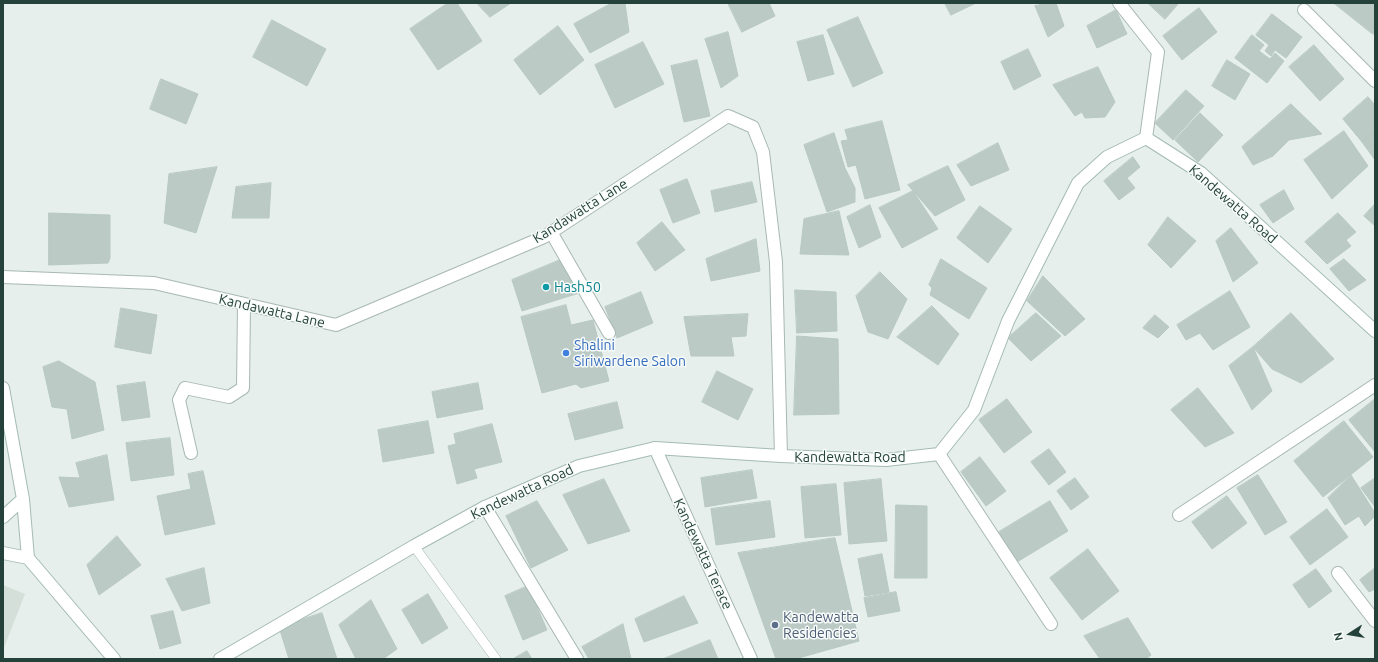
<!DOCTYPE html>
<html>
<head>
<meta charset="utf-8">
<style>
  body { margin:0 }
  #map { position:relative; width:1378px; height:662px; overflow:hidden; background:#e6efeb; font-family:Ubuntu,sans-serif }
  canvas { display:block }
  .frame { position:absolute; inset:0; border:4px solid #24423a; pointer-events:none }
  .north { position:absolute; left:1330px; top:614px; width:40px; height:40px; -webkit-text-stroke:3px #f7fbf9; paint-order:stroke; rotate:258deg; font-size:11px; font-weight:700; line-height:16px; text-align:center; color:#24423a }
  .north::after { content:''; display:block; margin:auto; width:14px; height:18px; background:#24423a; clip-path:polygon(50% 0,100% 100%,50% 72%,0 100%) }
</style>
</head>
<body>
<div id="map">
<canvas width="1378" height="662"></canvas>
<div class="frame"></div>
<div class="north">N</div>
</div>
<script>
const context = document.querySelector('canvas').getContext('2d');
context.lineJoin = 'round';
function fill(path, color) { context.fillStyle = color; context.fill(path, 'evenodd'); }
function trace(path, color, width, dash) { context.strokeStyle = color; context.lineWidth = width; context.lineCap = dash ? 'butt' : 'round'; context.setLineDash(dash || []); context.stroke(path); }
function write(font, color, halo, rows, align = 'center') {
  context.font = font + ' Ubuntu,sans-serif'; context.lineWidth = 3; context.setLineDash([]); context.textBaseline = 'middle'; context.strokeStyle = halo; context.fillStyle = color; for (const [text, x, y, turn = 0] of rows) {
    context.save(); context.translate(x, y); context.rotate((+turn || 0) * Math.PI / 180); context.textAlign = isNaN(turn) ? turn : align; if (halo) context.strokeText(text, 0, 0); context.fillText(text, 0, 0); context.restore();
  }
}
fill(new Path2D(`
  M3,585L25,594L3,650Z`), '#d4dfda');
const building = new Path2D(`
  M448,3H457L482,41L438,70L410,29Z
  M477,3H511L490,17Z
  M612,3H625L629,32L590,53L574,24Z
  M728,3H769L775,16L742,32Z
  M945,3H976L951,15Z
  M1050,3H1056L1064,26L1048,37L1035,6Z
  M1148,3H1179L1165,19Z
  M1334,3H1375V31L1373,34Z
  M1199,8L1217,32L1182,60L1163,36Z
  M1116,10L1127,34L1097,48L1087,26Z
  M1272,14L1302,37L1286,58L1275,50L1271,56L1265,51L1269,45L1256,35Z
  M858,17L883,73L853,87L827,30Z
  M272,20L326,49L307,86L253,57Z
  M558,26L584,60L540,95L514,60Z
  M728,32L738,76L721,88L705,39Z
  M823,35L834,74L808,81L797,42Z
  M1252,35L1264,45L1259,51L1270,59L1275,53L1284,61L1267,83L1235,58Z
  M643,42L664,84L615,108L595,65Z
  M1314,45L1344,79L1320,101L1289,67Z
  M1028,49L1041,76L1014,90L1001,62Z
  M697,60L710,116L684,122L671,66Z
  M1227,60L1250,74L1235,100L1212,86Z
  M1098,67L1115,102L1105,117L1085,118L1082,112L1075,116L1053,85Z
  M161,79L198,94L186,124L150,109Z
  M1186,90L1204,106L1173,140L1155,123Z
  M1368,97L1375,105V132L1362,142L1343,119Z
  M1291,104L1322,134L1289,140L1273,156L1253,165L1242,147Z
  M1200,113L1223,135L1198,162L1175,140Z
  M882,121L900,190L865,199L856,165L848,167L841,141L848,140L845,130Z
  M1344,131L1368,166L1332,199L1304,160Z
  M1375,132V160L1362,142Z
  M834,133L845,168L855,188V202L827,212L804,145Z
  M998,143L1009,170L971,186L957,165Z
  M1133,157L1140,167L1127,178L1135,188L1119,200L1104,181Z
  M948,166L965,200L935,216L908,185Z
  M217,167L196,233L164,223L169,174Z
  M687,179L700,213L673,223L660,190Z
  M752,182L757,202L715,212L711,191Z
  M271,183L269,218H232L236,187Z
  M1284,190L1294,209L1273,223L1260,205Z
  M913,191L938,229L902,248L879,208Z
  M1375,204V226L1364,216Z
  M870,205L881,237L859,248L847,217Z
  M980,206L1012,229L988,263L957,238Z
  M839,211L849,255L800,254L804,219Z
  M49,213L110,215V258L108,263L49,265Z
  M1338,213L1356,232L1346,240L1351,246L1327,264L1305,242Z
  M1168,217L1196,241L1171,268L1148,245Z
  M662,222L685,250L655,271L637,243Z
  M1231,228L1258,263L1233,282L1216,241Z
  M756,239L760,271L711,281L706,259Z
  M565,258L579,293L522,311L512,280Z
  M941,259L987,288L969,319L930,295L932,288L929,285Z
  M1344,259L1366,280L1349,291L1330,269Z
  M880,272L907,299L888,339L868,332L856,296Z
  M1043,276L1085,319L1065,336L1027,301Z
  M795,290L836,292L837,331L797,333Z
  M1230,291L1250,327L1213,350L1200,333L1186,340L1177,325Z
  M641,292L653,323L617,338L605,307Z
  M566,305L571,325L593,320L609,381L581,388L576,384L542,393L521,317Z
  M932,306L959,334L938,365L897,337Z
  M121,308L157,315L151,354L115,347Z
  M1036,313L1061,336L1031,361L1008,338Z
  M1291,313L1334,359L1301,383L1272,369L1253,347Z
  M748,314L746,336L731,337L734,356H691L684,317Z
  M1155,315L1169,327L1158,338L1143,328Z
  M797,336L838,339L839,414L794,415Z
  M1253,347L1272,391L1252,410L1229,366Z
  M59,361L95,382L104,430L72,439L67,409L52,407L43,367Z
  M717,371L753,389L738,420L702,402Z
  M145,382L150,417L122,421L117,386Z
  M478,383L483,409L437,418L432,392Z
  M1198,388L1234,433L1205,447L1171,410Z
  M1007,399L1032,432L1004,453L979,420Z
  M1375,399V452L1349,420Z
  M617,402L623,428L575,440L568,414Z
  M428,421L434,453L383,462L378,430Z
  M1344,421L1373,457L1323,497L1294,461Z
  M492,424L502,462L474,469L477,478L457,484L448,446L456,444L454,434Z
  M170,438L174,475L131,481L126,443Z
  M1049,449L1066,472L1049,485L1031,462Z
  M107,455L114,500L69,507L59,477L80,478L76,463Z
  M980,457L1006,491L986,506L961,472Z
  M752,470L757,498L705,507L701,478Z
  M203,471L215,524L165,535L157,496L191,489L188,474Z
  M1258,475L1287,522L1265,535L1237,488Z
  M1351,475L1375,513V516L1365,526L1359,516L1345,525L1328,498Z
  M1075,478L1089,497L1071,510L1057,491Z
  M1375,478V507L1361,488Z
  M604,479L630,531L588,544L563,495Z
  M881,479L887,541L849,544L844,483Z
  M836,484L841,535L805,538L801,487Z
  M1227,496L1247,523L1212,549L1192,522Z
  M537,501L568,550L531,568L506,516Z
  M770,501L775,537L716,545L711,509Z
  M1050,501L1068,531L1017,562L999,532Z
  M896,505L927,506V578H895Z
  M1327,509L1348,537L1310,565L1290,537Z
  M117,536L141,565L99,595L87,565Z
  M835,538L859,641L795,659H776L738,553Z
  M1088,549L1119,591L1082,620L1050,578Z
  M882,554L889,592L865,596L858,559Z
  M204,568L210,603L182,611L166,579Z
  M1375,568V589L1369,592L1360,580Z
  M1316,569L1332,591L1309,608L1293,585Z
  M528,586L547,630L523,640L505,596Z
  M896,592L900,611L868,617L864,598Z
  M428,594L448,628L422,644L402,610Z
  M684,596L698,623L644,642L635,619Z
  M371,600L397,649L383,659H356L339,625Z
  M173,611L181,643L160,649L151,616Z
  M322,613L337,659H289L279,627Z
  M1128,618L1151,655L1146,659H1100L1084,636Z
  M623,624L631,659H589L582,647Z
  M710,640L718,659H663Z
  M527,651L532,659H513Z`);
fill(building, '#bbcac4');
trace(building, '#b8c9c2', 1);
const lane = new Path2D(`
  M414,546L496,659`);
const street = new Path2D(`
  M1119,3L1158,52L1146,138
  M1304,10L1375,81
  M551,232L609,333
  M3,277L154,283L336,325L544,237L728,116L753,127L763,152L776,262L781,456
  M655,448L751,659
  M191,453L179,400L185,388L229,397L243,388L244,304
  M939,454L1051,624
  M485,507L577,659
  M1179,515L1375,385
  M1338,573L1375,621`);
const secondary = new Path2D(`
  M3,388L23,499L28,558L114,659
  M3,517L23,499
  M3,553L28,558
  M220,659L414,546L485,507L579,466L655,448L781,456L886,460L939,454L974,410L1008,321L1078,183L1107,157L1146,138L1201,173L1375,331`);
trace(lane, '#a8b8b2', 10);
trace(street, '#a8b8b2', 14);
trace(secondary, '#a4bbb3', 14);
trace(lane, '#fff', 9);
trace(street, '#fff', 12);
trace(secondary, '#fff', 12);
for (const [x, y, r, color] of [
  [546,287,4,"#0f9aa8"],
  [566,353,4,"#3f7fe0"],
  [775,625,4,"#5c6f8a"]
]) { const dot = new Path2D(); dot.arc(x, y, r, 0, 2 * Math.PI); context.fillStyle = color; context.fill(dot); trace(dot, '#f7fbf9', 1.5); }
write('14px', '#24423a', '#f7fbf9', [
  ["Kandewatta Road",1233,204,41],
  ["Kandawatta Lane",580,211,-32],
  ["Kandawatta Lane",272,311,13],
  ["Kandewatta Road",850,457],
  ["Kandewatta Road",522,492,-25],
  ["Kandewatta Terace",703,554,65]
]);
write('14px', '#0d838f', '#f7fbf9', [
  ["Hash50",554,287]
], 'left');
write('14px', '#366cbe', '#f7fbf9', [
  ["Shalini",574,345],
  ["Siriwardene Salon",574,361]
], 'left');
write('14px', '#4e5e75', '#f7fbf9', [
  ["Kandewatta",783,617],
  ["Residencies",783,633]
], 'left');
</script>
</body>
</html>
